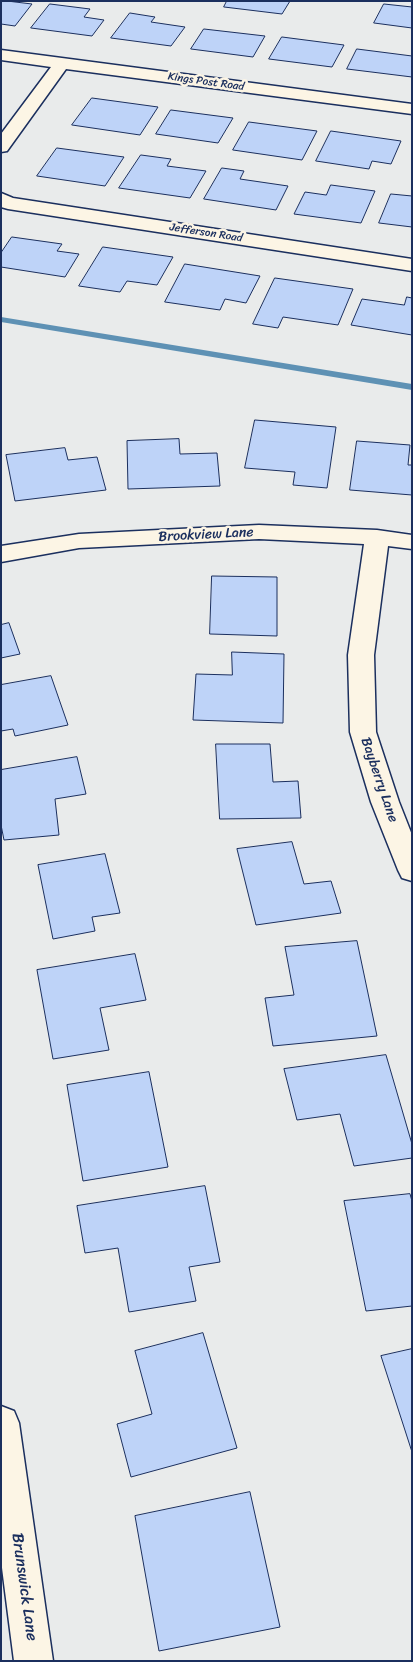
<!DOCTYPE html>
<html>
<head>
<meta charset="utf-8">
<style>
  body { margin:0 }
  #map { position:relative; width:413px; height:1662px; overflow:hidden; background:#e9ebeb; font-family:Sriracha,sans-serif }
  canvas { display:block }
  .frame { position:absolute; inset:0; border:2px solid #1b2f5e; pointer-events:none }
</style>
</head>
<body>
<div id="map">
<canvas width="413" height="1662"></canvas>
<div class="frame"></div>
</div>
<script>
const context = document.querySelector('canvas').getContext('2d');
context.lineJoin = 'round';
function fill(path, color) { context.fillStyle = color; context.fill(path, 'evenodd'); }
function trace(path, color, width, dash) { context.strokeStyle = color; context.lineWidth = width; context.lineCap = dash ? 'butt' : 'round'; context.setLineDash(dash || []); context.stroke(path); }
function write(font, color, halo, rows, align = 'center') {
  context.font = font + ' Sriracha,sans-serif'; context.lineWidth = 5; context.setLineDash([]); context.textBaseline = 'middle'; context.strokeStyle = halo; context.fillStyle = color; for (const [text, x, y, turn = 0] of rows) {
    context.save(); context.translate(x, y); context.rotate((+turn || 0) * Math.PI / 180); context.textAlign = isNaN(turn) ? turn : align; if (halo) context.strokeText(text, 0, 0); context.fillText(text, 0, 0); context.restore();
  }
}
fill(new Path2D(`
  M1,317L412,384V390L1,322Z`), '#5e91b4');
const building = new Path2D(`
  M1,1H7L32,4L15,26L1,24Z
  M227,1H290L282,14L224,7Z
  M50,4L90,9L84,17L104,20L92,36L31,28Z
  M384,4L412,7V28L374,23Z
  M130,13L155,17L151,22L185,27L171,46L111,38Z
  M204,29L265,36L253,57L191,49Z
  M282,37L344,45L332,67L269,59Z
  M357,49L412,56V77L347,69Z
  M92,98L158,107L140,135L72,125Z
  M171,110L233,118L218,143L156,134Z
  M249,122L317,131L302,160L233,150Z
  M331,131L401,141L391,164L372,161L369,169L316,161Z
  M57,148L124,157L105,186L37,176Z
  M141,155L171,159L167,166L206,171L190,198L119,188Z
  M222,168L244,171L240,179L288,186L276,210L204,199Z
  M331,185L375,191L361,223L294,214L305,192L326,195Z
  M391,194L412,196V227L379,223Z
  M12,237L62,244L57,251L79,254L65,277L1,267V253Z
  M103,247L173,257L157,285L127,281L120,292L79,286Z
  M185,264L260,276L246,303L225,299L220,310L165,302Z
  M275,278L353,289L338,325L283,317L278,328L253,324Z
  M407,297L412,298V335L351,325L362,299L404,305Z
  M255,420L336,427L327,488L293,485L295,472L245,468Z
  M179,439L180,454L217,453L220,486L128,489L127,441Z
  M357,441L410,445L408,465H412V495L350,490Z
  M65,448L68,460L97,457L106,490L15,501L6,455Z
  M212,576L277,577V636L210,634Z
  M9,623L20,654L1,658V625Z
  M232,652L284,654L283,723L193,720L196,674L232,675Z
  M51,676L68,725L15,736L13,729L1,731V685Z
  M216,744H270L273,782L298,781L301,818L220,819Z
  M77,757L86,794L55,799L59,835L4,840L1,825V770Z
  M292,842L304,884L331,881L341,913L256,925L237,849Z
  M105,854L120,913L92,917L95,931L53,939L38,865Z
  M357,941L377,1036L273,1046L265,998L294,995L285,947Z
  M135,954L146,1000L100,1008L109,1050L53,1059L37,970Z
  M386,1055L412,1144V1158L354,1166L340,1114L297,1120L284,1069Z
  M149,1072L168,1167L83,1181L67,1085Z
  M205,1186L220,1262L189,1267L196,1301L129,1312L118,1248L85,1253L77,1206Z
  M410,1194L412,1201V1306L366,1311L344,1201Z
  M203,1333L237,1448L131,1477L117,1424L152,1414L135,1351Z
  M412,1349V1452L381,1356Z
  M250,1492L280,1627L159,1651L135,1516Z`);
fill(building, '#bed3f8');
trace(building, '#1b2f5e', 1);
const street = new Path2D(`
  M1,50L412,104V114L66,69L7,151L1,152V134L51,67L1,60Z
  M1,193L13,198L412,259V271L8,209L1,207Z
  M259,525L377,530L412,535V549L388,546L374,655L376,732L399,802L412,835V881L402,878L398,870L371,802L350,732L348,655L364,544L259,539L79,548L1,562V546L79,534Z
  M1,1406L14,1411L19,1423L53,1661H14L1,1560Z`);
trace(street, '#1b2f5e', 3);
fill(street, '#fcf5e5');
write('11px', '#1b2f5e', '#fcf5e5', [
  ["Kings Post Road",206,82,8],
  ["Jefferson Road",206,233,9]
]);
write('14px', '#1b2f5e', '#fcf5e5', [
  ["Brookview Lane",206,535,-3],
  ["Bayberry Lane",379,780,71]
]);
write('16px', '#1b2f5e', '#fcf5e5', [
  ["Brunswick Lane",24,1587,82]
]);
</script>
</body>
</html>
